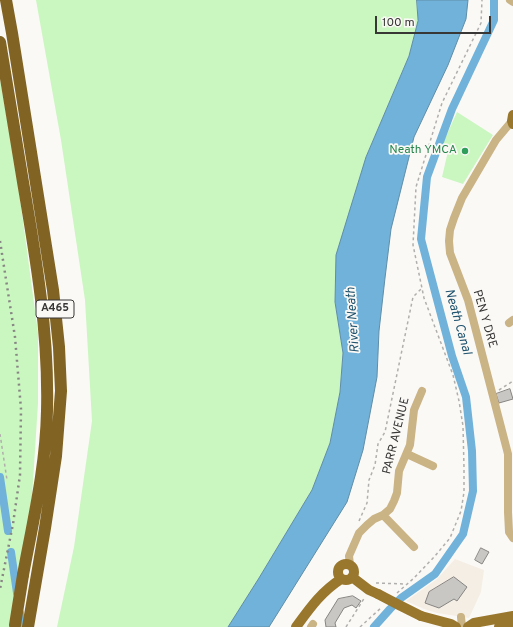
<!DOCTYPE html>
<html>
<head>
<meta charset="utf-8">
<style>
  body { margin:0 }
  #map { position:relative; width:513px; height:627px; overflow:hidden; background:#fbf9f6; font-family:Overpass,sans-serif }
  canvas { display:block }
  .scale { position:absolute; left:375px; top:16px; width:116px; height:18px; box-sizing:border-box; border:2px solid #383736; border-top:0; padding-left:5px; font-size:12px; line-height:14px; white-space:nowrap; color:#383736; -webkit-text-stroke:3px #fbf9f6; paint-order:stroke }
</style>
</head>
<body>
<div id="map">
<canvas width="513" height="627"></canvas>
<div class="scale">100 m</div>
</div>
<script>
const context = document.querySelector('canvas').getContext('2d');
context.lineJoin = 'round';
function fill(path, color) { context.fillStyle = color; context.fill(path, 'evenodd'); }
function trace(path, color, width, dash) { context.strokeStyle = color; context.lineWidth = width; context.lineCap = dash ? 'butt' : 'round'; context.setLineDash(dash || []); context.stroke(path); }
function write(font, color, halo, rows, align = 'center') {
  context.font = font + ' Overpass,sans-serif'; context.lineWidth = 3.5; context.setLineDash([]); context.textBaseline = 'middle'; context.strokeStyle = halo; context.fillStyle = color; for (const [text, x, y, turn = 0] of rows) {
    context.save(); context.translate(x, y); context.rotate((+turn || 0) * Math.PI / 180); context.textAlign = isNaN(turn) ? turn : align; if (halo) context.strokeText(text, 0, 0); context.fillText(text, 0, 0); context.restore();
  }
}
fill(new Path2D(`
  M455,559L484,570L481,592L469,618L437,613L424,609L406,601L437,579Z`), '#f5eee5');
fill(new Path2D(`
  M36,0H417L418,21L409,56L366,157L335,302L343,353L340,392L330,443L312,490L259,578L228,627H57L74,547L92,421L85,300L61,140Z
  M0,79L17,176L38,333V403L32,497L11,627H0Z
  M457,112L493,135L463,184L442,177L449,147L443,143Z`), '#caf6c0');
const water = new Path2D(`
  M417,0H468L466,19L448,65L414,137L391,229L385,278L379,331L377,377L363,450L347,502L269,627H228L259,578L312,490L330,443L340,392L343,353L335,302L336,255L366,157L409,56L418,21Z`);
fill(water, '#70b2d9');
trace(water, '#5f8da8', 1);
trace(new Path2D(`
  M0,477L8,531
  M11,552L17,593
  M20,613L22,627
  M374,627L390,609L401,598L435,574L463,534L473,491L472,451L466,397L452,356L421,239L427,177L452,109L494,20V0`), '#70b2d9', 8);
const building = new Path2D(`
  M510,389L513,399L499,403L496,394Z
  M481,548L489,552L482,564L475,560Z
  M454,577L467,587L457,601L454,599L439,608L425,603L429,592Z
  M353,596L361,601L356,608L352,605L344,608L335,623L336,627H326L325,620L338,599Z`);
fill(building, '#c9c7c4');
trace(building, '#878582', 1);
trace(new Path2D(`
  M499,390L513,381
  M0,434L7,480
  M359,521L367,503L369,480L375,465L378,444L385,432L413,297L422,288
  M376,583L406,584
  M397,593L414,578L435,556L450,538L461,511L464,492V468L463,426L459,401L453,375L424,298L413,245L416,187L442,103L481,23L482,0
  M346,627L365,597
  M360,627L382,607`), '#b1afad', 1.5, [3, 3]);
trace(new Path2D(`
  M510,0L513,2
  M512,121L496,140L462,198L454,218L450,230L449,241L450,253L468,300L508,454V512L509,532L513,538
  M509,323L513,320
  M407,454L433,466
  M383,515L414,547
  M350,565L349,556L359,533L367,525L374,519L383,515L390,509L394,501L397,493L399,471L410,445L414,410L422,391
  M461,617L462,627
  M311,627L313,624`), '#cab385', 8);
trace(new Path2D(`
  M513,115L512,121L513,124
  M338 572a8 8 0 1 1 16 0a8 8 0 1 1-16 0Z
  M352,577L369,590L378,594
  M421,616L451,624L456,627
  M296,627C310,608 321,592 341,579
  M468,627L474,623L513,616
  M499,627L513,624`), '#99772d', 10);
trace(new Path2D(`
  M6,0L12,33L53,290L59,347L61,391L56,456L45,528L28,627
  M0,42C8,89 15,136 23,182C36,258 49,334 47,411C46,466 33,521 23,575`), '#816424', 12);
trace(new Path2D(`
  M0,241L15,337L21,409L20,475L13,524L0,589`), '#888684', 2.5, [2, 4]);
trace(new Path2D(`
  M378,594L399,605L421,616`), '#99772d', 10);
trace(new Path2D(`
  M15,625L23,575`), '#816424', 12);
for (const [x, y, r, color] of [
  [465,151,4,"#2e9e5b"]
]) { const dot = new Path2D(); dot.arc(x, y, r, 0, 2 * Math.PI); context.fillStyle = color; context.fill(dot); trace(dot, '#fbf9f6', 1.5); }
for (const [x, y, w] of [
  [55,309,38]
]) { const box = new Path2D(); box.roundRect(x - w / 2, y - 9, w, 18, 3); context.fillStyle = '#fbf9f6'; context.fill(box); trace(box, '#383736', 1); }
write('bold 11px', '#383736', null, [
  ["A465",55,309]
]);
write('12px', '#27864d', '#fbf9f6', [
  ["Neath YMCA",457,151]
], 'right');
write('12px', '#383736', '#fbf9f6', [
  ["PEN Y DRE",484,319,74],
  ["PARR AVENUE",397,436,-76]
]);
write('italic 13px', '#20536e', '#fbf9f6', [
  ["River Neath",354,320,-94],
  ["Neath Canal",457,322,74]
]);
</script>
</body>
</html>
